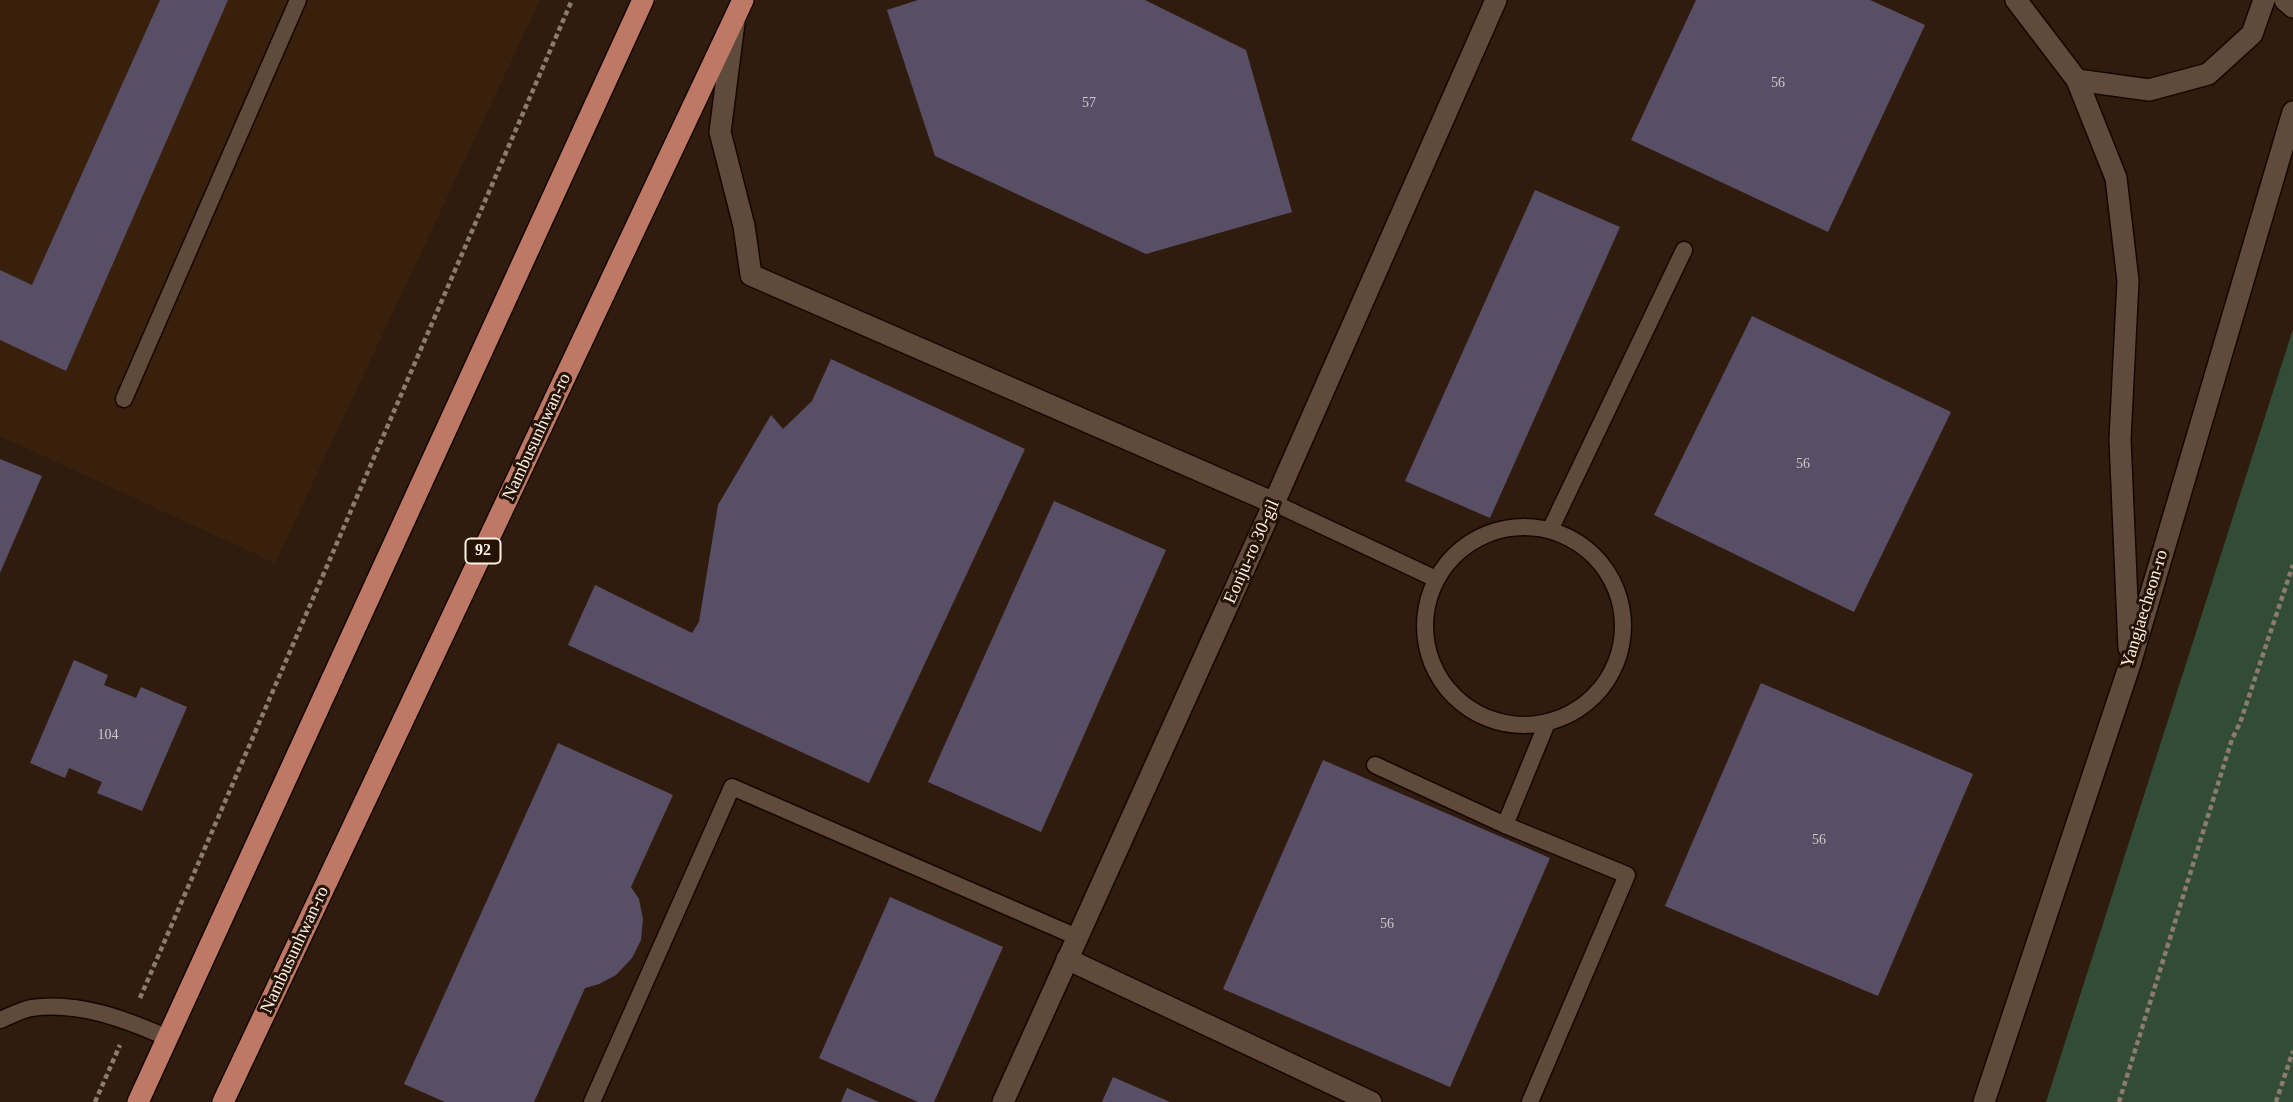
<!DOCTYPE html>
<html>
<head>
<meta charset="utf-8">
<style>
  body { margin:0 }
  canvas { display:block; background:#2f1c0e }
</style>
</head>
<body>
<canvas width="2293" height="1102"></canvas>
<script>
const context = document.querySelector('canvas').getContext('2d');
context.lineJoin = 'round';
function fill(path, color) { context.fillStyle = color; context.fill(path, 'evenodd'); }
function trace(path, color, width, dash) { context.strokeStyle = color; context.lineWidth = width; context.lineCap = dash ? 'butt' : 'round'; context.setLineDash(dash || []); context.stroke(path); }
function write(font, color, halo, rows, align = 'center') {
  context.font = font + ' Georgia,serif'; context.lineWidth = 6; context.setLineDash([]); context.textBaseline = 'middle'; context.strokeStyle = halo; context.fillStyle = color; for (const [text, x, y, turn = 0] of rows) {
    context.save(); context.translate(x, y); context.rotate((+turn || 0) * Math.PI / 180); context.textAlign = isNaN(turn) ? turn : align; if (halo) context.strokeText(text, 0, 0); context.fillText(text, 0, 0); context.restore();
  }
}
fill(new Path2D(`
  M0,0H540L275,563L0,436Z`), '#38200d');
fill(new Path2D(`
  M2293,329V1102H2046Z`), '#324c35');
fill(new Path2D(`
  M160,0H228L66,371L0,340V270L32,285Z
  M918,0H1145L1246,50L1292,212L1146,254L935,156L887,10Z
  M1696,0H1870L1925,25L1828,232L1631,140Z
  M1535,190L1620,227L1490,518L1405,481Z
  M1752,316L1951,412L1854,612L1654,515Z
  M831,359L1025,449L869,783L568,645L595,585L692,633L699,622L718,505L771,415L783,429L812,401Z
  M0,459L42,476L0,573Z
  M1054,501L1166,550L1041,832L928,782Z
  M74,660L108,675L104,685L136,698L141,687L187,707L142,811L97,793L102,782L69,768L65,778L30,763Z
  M1761,683L1973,774L1878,996L1665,906Z
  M558,743L673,795L631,887L639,899L643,919L641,940L632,958L616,975L599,984L585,988L534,1102H445L404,1084Z
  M1323,760L1550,858L1450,1087L1223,989Z
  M890,897L1003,947L934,1102H918L819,1058Z
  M1113,1077L1170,1102H1102Z
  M847,1088L879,1102H841Z`), '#584f66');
const lane = new Path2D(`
  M124,399L298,0
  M1274,503L1436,579
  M1425 626a99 99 0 1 1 198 0a99 99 0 1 1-198 0Z
  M1550,530L1684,250
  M1375,765L1505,825L1547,723
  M1505,825L1627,875L1530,1102
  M0,1020C10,1016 21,1010 31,1008C78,1001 125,1019 168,1038
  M592,1102L732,787L1077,937`);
const street = new Path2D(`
  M734,23L720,132L744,226L751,275L1274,503
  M1067,959L1371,1102`);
const secondary = new Path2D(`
  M2016,0L2077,80L2116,178L2128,281L2120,439L2129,648
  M2285,0L2293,7
  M2077,80L2149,90L2208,74L2252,34L2264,0
  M1003,1102L1274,503L1496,0
  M1984,1102L2130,664L2293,112`);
const primary = new Path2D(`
  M138,1102L643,0
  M223,1102L743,0`);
trace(lane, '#160600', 19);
trace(street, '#160600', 24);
trace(secondary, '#160600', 24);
trace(primary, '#160600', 24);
trace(new Path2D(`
  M140,998L572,0
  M95,1102L120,1045
  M2119,1102L2232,739L2240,723L2293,565
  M2276,1102L2293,1051`), '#8c7c6f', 4.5, [5, 3.5]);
trace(lane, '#5f4a3b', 16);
trace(street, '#5f4a3b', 21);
trace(secondary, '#5f4a3b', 21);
trace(primary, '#be7866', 21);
write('14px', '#d4c8c7', null, [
  ["56",1778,83],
  ["57",1089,103],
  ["56",1803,464],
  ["104",108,735],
  ["56",1819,840],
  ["56",1387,924]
]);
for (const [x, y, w] of [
  [483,551,35]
]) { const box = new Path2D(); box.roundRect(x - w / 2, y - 12.5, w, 25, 5); context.fillStyle = '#241305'; context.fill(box); trace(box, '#fef1e7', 2); }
write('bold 16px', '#fef1e7', null, [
  ["92",483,551]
]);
write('18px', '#fef1e7', '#241305', [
  ["Nambusunhwan-ro",537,437,-65],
  ["Eonju-ro 30-gil",1252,552,-66],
  ["Yangjaecheon-ro",2145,609,-73],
  ["Nambusunhwan-ro",295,950,-65]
]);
</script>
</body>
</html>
